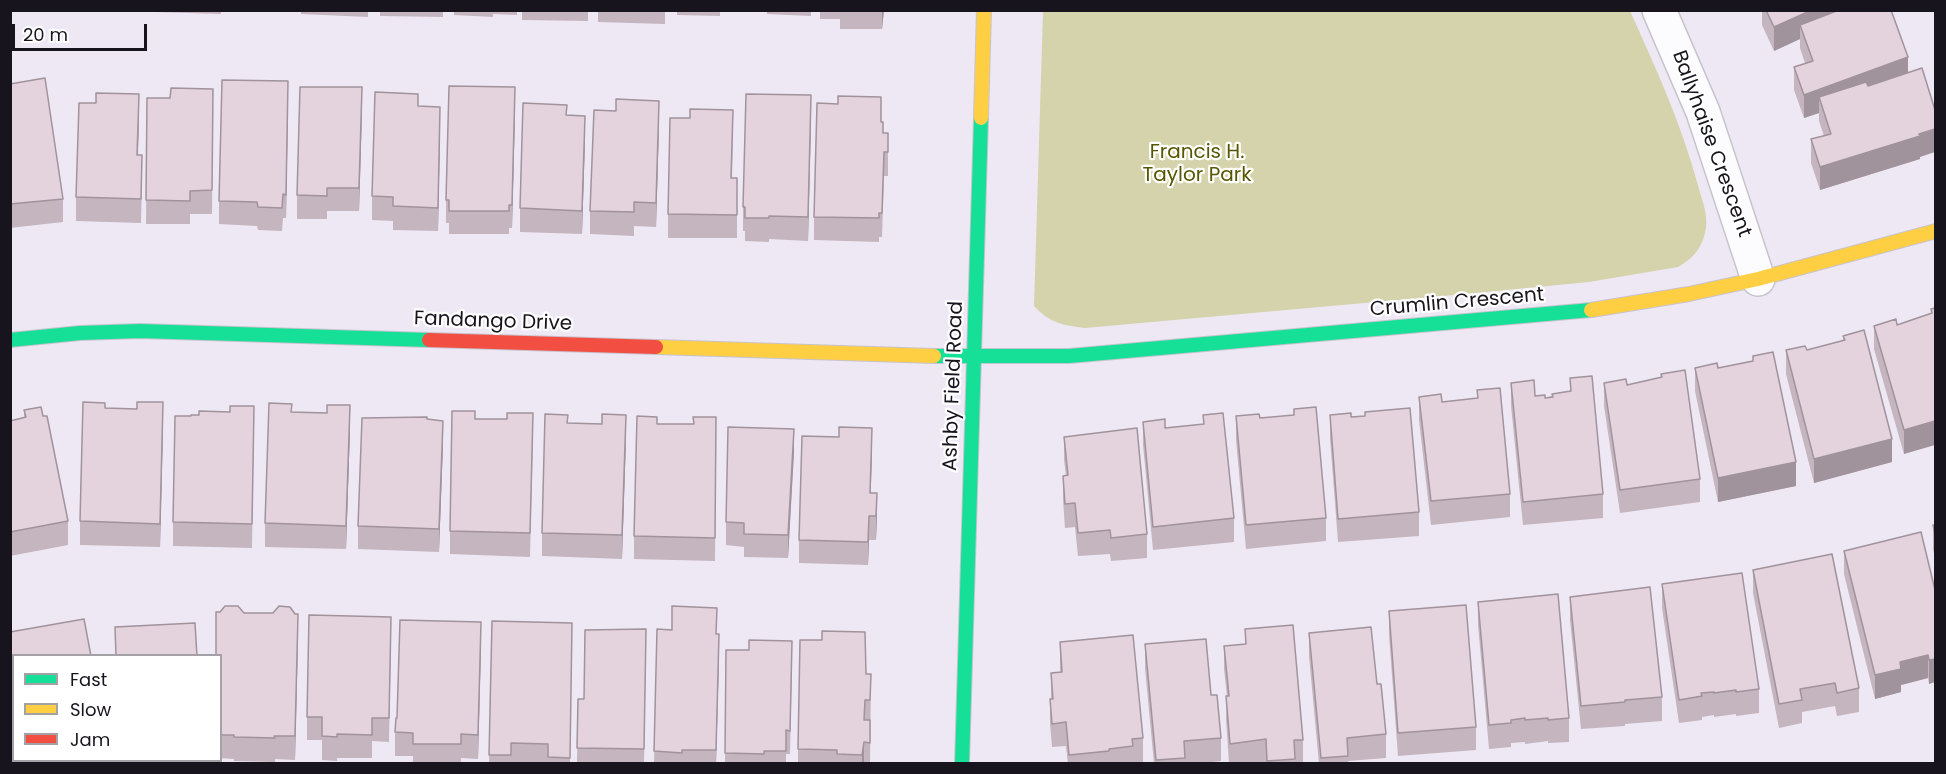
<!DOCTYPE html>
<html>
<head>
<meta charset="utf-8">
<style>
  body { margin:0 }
  #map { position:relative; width:1946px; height:774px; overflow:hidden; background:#eee8f5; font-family:Poppins,sans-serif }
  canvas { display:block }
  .frame { position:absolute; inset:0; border:12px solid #18141d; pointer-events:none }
  .legend { position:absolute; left:12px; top:654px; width:210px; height:108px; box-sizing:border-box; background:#fff; border:2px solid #a3a1a5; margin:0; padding:8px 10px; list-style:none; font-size:18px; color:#18141d }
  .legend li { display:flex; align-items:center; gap:12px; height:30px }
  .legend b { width:30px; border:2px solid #a3a1a5 }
  .scale { position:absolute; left:12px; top:24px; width:135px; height:27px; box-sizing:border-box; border:3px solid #18141d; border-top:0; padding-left:8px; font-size:18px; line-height:21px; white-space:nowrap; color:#18141d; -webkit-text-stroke:4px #fff; paint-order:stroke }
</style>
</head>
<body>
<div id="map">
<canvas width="1946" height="774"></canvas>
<div class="frame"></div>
<ul class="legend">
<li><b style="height:8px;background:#16e098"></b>Fast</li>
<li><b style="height:8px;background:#ffcf43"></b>Slow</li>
<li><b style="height:8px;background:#f24e42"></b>Jam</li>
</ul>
<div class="scale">20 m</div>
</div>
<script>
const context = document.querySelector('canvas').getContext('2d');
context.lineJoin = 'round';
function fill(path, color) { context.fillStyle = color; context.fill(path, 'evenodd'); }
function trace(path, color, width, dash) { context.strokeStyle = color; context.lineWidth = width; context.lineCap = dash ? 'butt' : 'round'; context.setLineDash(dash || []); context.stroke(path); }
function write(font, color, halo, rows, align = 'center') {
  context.font = font + ' Poppins,sans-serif'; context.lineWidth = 4.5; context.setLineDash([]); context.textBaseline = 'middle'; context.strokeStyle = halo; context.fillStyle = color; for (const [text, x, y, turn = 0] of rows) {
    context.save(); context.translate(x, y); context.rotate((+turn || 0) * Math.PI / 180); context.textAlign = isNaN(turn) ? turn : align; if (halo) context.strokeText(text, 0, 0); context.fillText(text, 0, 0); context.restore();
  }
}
fill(new Path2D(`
  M1043,11H1630C1655,66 1681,123 1697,182C1701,197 1708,213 1706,228C1703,247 1694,258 1678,267L1589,282L1465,294L1085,328C1062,325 1050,323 1034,306Z`), '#d4d3ab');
const street = new Path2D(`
  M1659,10L1703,112L1758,279`);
const fast = new Path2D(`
  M10,340L80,333L140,331L429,340
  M934,356H1069L1591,310
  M962,764L981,118`);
const slow = new Path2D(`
  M981,118L984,10
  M1591,310L1689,294L1758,279L1936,231
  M656,347L934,356`);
const jam = new Path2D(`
  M429,340L656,347`);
trace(street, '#c8c3cd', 36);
trace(fast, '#c8c3cd', 16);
trace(slow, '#c8c3cd', 16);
trace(jam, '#c8c3cd', 16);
trace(street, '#fcfcfe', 33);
trace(fast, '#16e098', 14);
trace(slow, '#ffcf43', 14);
trace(jam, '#f24e42', 14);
fill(new Path2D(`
  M155,10H221V14L155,12Z
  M301,10H368V17L301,14Z
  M380,10H443V17L380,16Z
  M454,10H517V15L493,14V17L454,15Z
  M522,10H588V21L522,20Z
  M598,10H665V24L598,22Z
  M677,10H720V16L677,15Z
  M767,10H811V16L767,14Z
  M820,10H884L882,29H840V19H820Z
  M1762,10H1891L1908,72L1920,159L1820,190L1811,163V139L1824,136L1819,121V113L1804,118L1794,90V67L1805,63L1800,48V39L1774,51L1762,25Z
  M10,84L63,199V222L10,228Z
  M213,89L212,214H190V224H146L147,98H170Z
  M96,103L139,117L138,155L142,178L141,223L76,221V197Z
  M288,105L286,218H283L282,231L258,230L257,226L219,224V201Z
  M418,106L440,130L438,231L393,230V221L372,220V196Z
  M362,110L359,211H327V219H297V195Z
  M515,111L512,228H509V234H449V223H446V200Z
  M567,115L585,139L582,234L520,232V208Z
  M811,118L808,241L769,239V242L745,241V231H743V207Z
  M881,122L883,133H888V176H884L882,237H879V242L814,240V217Z
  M659,124L656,227L634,226V236L590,234V211Z
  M733,133L732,178H737V238H668V214Z
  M1931,313L1904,454L1874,349V326L1897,325Z
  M1843,336L1892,462L1814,483L1786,374V350H1807L1843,341Z
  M1753,356L1796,486L1718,502L1695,391V368H1718L1753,361Z
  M1661,377L1700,479V502L1620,513L1604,406V383L1627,385Z
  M1570,378L1603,494V518L1523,525L1511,406V383L1535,396L1545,398L1570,391Z
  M1477,390L1510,494V517L1431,525L1419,420V397L1442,402L1477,398Z
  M254,406L252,548L173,546V522L191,416L199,415L230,412Z
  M105,408L137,409L163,426L160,547L80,545V521Z
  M24,410L68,521V545L10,556V421L24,417Z
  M292,412L327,413L350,429L346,549L265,547V523Z
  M1365,412L1419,512V536L1338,542L1330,438V415L1351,417L1365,416Z
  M1203,415L1234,518V542L1153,550L1143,445V422L1165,428L1203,424Z
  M1236,416L1260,418L1326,518V541L1246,549L1236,440Z
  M716,417L715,561L634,559V536L657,424H693Z
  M427,419L443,444L439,552L358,549V526Z
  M475,419L533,437L530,557L450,554V531Z
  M568,423L626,438L622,559L542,556V533Z
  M1064,437L1147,534V558L1111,561L1110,554L1078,556L1075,527L1065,528L1063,500V476H1066L1064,460Z
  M794,452L788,558L744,557V547L726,545V522Z
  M872,452L870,493L877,516L876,540H869L868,565L799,563V540Z
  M1933,525H1935V559L1933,549Z
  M1844,551L1935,590V682L1929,684L1928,678L1901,685V692L1875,699L1844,574Z
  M1753,570L1859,688V712L1837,716L1835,706L1802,712V723L1779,728L1753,593Z
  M1662,584L1759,689V713L1736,716V714L1714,717V715L1702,717V720L1679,723L1662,608Z
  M1570,597L1662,697V721L1625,724V726L1581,729L1570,620Z
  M1478,602L1569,718V742L1548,743V741L1525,744V742L1511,743V747L1489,749L1478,625Z
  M1389,611L1476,727V750L1398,756L1389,635Z
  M244,613H273L298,637L295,760L275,759V762L234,761V759L220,758V656Z
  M492,621L572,623L570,764H489Z
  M657,629L716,634L719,657L716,764H654Z
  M1245,629L1303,740V763L1266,764V763L1259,764H1229L1226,719L1227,696L1224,669V646L1245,644Z
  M10,632L14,656V706L10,689Z
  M1309,633L1377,684L1386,734V758L1348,761V764H1319L1309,656Z
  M391,640L389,742L372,741V758H337V761L322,760V740H307V717Z
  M822,640L866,674H871L870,764H798V749Z
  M1060,642L1143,738V762L1133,763V764H1068L1066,746L1052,747L1050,723V699H1051V673L1060,672Z
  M1145,644L1211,695L1221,738V761L1197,764H1154L1145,668Z
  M481,645L478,759L461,758V764H413V756H395V732L397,718Z
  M726,650L792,664L790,754H786V764H725Z
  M646,652L644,764H577L578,699H584Z
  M23,760H109V764H24Z
  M118,760H141V764H118Z
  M177,760H201V764H177Z`), '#c4b5be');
fill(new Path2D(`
  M882,10H884L882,29Z
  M1812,10H1865L1800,25V39L1774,51V27Z
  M1908,57V81L1819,97V113L1804,118V95Z
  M288,81V105L286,218V195Z
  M362,87V110L359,211V188Z
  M515,87V111L512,228V205Z
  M139,94V117L137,178V155Z
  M811,95V118L808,241V217Z
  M659,101V124L656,227V203Z
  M440,107V130L438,231V208Z
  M585,116V139L582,234V211Z
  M1935,129V152L1920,157V159L1820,190V167Z
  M163,402V426L160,547V524Z
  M350,405V429L346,549V526Z
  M626,415V438L622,559V535Z
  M443,421V444L439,552V529Z
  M1935,421V445L1904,454V430Z
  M872,428V452L870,516V493Z
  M794,429V452L788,558V535Z
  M1892,439V462L1814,483V459Z
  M1796,462V486L1718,502V478Z
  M877,493V516L876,540V516Z
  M869,516V540L868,565V542Z
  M298,614V637L295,760V736Z
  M481,622V645L478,759V735Z
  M719,634V657L716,764V750Z
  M1928,655V678L1901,685V692L1875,699V675L1900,662Z
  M1935,659V682L1929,684V660Z
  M864,742V764H862V755Z
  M14,748V764H10V749Z`), '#a0939b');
const building = new Path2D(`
  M1766,10H1812L1774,27Z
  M1839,10H1891L1908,57L1804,95L1794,67L1813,61L1800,25Z
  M1922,68L1935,110V129L1919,134L1920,136L1820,167L1811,139L1831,134L1819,97L1866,82L1868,86Z
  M45,78L63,199L10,204V84Z
  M222,80L288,81L286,195L283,194L282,208L258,207L257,202L219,201Z
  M449,86L515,87L512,205H509V211H449V200H446Z
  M300,87H362L359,188H327V196L297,195Z
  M171,88L213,89L212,190L190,191V201L146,200L147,98H170Z
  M375,92L418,94V106L440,107L438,208L393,206V197L372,196Z
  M96,93L139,94L137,155H142L141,199L76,197L79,103H96Z
  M746,94L811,95L808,217L769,216V218H745V207H743Z
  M838,96L881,97V122H883V133H888V152H884L882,213H879V218L814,217L817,103L838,104Z
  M616,99L659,101L656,203L634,202V212L590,211L594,110L616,111Z
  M523,103L567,105L566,115L585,116L582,211L520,208Z
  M690,109L733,110L731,178H737V215L668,214L670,118H690Z
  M1935,308V421L1904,430L1874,326L1896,319L1897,325L1932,313L1931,309Z
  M1864,330L1892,439L1814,459L1786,350L1805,346L1807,350L1845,340L1843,336Z
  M1773,352L1796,462L1718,478L1695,368L1717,363L1718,368L1753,361V356Z
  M1685,370L1700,479L1620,490L1604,383L1626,379L1627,385L1662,377L1661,374Z
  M1592,376L1603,494L1523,502L1511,383L1534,380L1535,396L1545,395V398L1553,397L1552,394L1571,391L1570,378Z
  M1500,388L1510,494L1431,501L1419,397L1441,394L1442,402L1478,398L1477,390Z
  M83,402L105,403V408L137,409V402H163L160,524L80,521Z
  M269,403L292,404L291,412L327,413V405H350L346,526L265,523Z
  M230,406H254L252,524L173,522L175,416H191V415H199V411L230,412Z
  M41,407L43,416H47L68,521L10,532V421L26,417L24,410Z
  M1316,407L1326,518L1246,525L1236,416L1259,414L1260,418L1294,415V409Z
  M1410,408L1419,512L1338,519L1330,415L1351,413V417L1365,416V412Z
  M452,411H475V419H507V413H533L530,533L450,531Z
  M1223,413L1234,518L1153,527L1143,422L1165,419V428L1204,424L1203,415Z
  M545,414L568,415L567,423L602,424V414L626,415L622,535L542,533Z
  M637,416L657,417V424H694L693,417H716L715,538L634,536Z
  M427,417V419L443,421L439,529L358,526L362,418Z
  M728,427L794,429L788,535L744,534V523L726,522Z
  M839,427L872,428L870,493H877L876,516H869L868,542L799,540L802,436L839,437Z
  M1137,428L1147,534L1111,538L1110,530L1078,533L1075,503L1065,504L1063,476L1068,475L1064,437Z
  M1933,525H1935V535Z
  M1921,532L1935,590V659L1929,660L1928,655L1900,662L1901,669L1875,675L1844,551Z
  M1832,554L1859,688L1837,693L1835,683L1800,689L1802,700L1779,704L1753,570Z
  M1742,573L1759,689L1736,692V690L1714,693V692L1701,693L1702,696L1679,700L1662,584Z
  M1650,587L1662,697L1625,700V702L1581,706L1570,597Z
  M1558,594L1569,718L1548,720V718L1525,720V718L1511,720V723L1489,725L1478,602Z
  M1466,605L1476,727L1398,733L1389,611Z
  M225,606H238L244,613H273L279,606L290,607L295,614H298L295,736H274L275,738L234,737V735H220V656H216V612H220Z
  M672,606L717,608L716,634H719L716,750H682V753L654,751L657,629L672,630Z
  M309,615L391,617L389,718H372V735L337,734V737L322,736V717H307Z
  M84,619L91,656H14V683L10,666V632Z
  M400,620L481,622L478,735L461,734V744H413V733L395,732L396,718H397Z
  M492,621L572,623L570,758L548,757V744L511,743V755H489Z
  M195,623L197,656H116L115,627Z
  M1293,625L1303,740H1294L1295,759L1267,761L1266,739L1230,744L1226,696H1229L1224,646L1246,644L1245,629Z
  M1371,627L1377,684H1381L1386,734L1347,738L1348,756L1321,758L1309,633Z
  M646,629L644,749L577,748L578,699H584L585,630Z
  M822,631L865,632L866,674H871L870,700H865L864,720H870V743L864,742L862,755L837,754V750L798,749L800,640H822Z
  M1133,635L1143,738L1132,739L1133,746L1109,749V751L1069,755L1066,722L1052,724L1050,699H1053L1051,673L1062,672L1060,642Z
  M1206,639L1211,695H1217L1221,738L1184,741L1185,758L1156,760L1145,644Z
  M749,640L792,641L790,731L786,730V751H764V754L725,753L726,650H749Z
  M10,736L14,746V748L10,749Z
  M27,760H51V761L37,764H28Z`);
fill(building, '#e4d2dd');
trace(building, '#a0939b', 1.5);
write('20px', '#18141d', '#fff', [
  ["Ballyhaise Crescent",1711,144,70],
  ["Crumlin Crescent",1457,303,-5],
  ["Fandango Drive",493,322,2],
  ["Ashby Field Road",954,386,-88]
]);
write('20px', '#565603', '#fff', [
  ["Francis H.",1197,153],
  ["Taylor Park",1197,176]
]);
</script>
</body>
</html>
